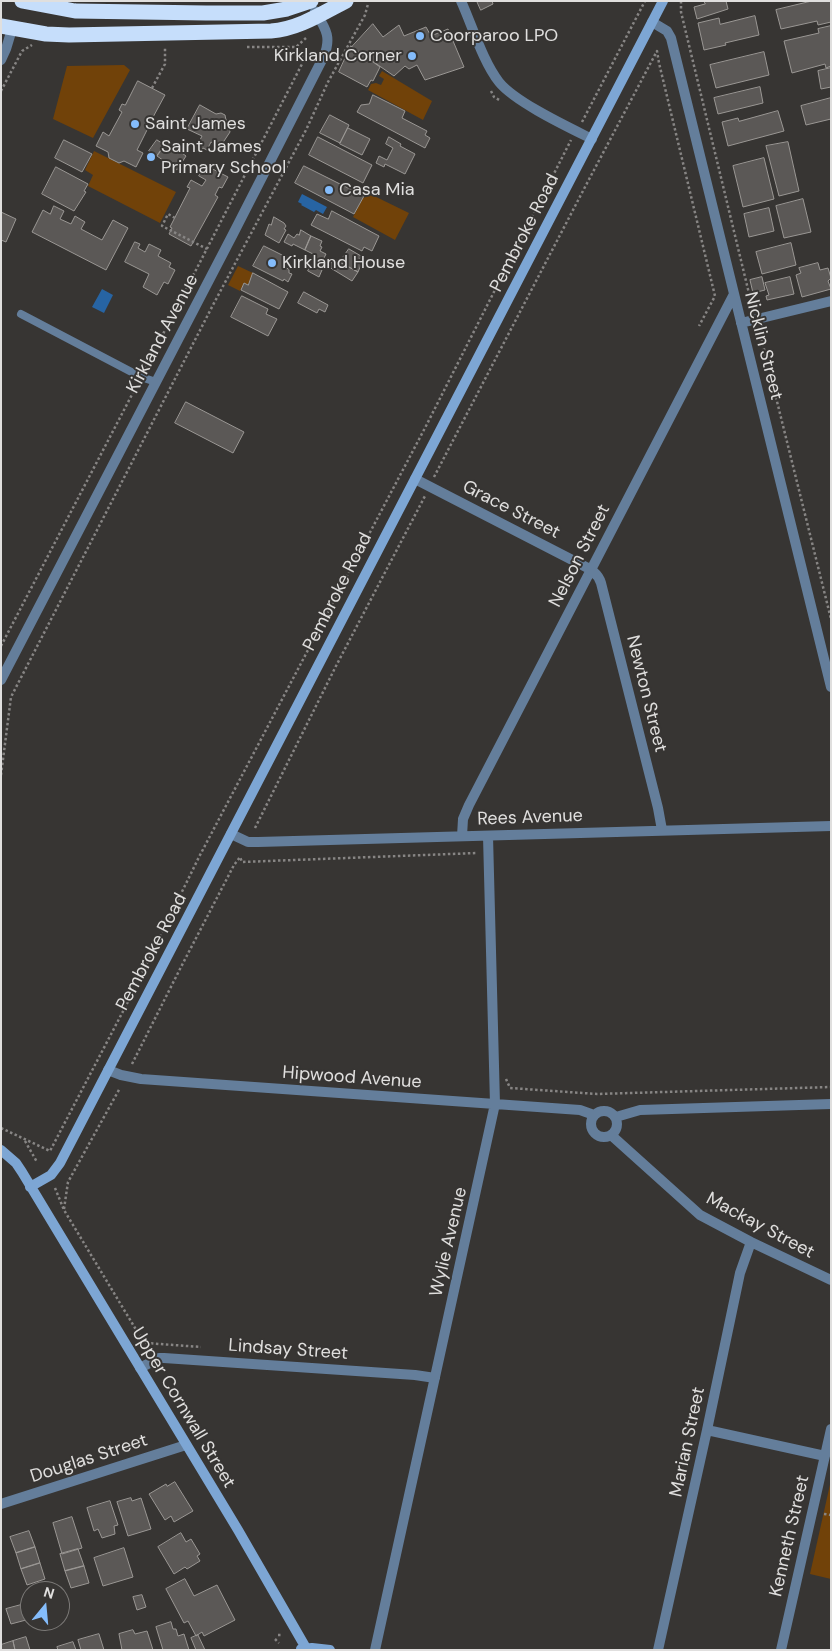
<!DOCTYPE html>
<html>
<head>
<meta charset="utf-8">
<style>
  body { margin:0 }
  #map { position:relative; width:832px; height:1651px; overflow:hidden; background:#373533; font-family:"DM Sans",sans-serif }
  canvas { display:block }
  .frame { position:absolute; inset:0; border:2px solid #e0dfde; pointer-events:none }
  .north { position:absolute; left:20px; top:1581px; width:50px; height:50px; box-sizing:border-box; background:#373533; border:1px solid #7b7977; border-radius:50%; rotate:17deg; font-size:14px; font-weight:700; line-height:20px; text-align:center; color:#e0dfde }
  .north::after { content:''; display:block; margin:auto; width:18px; height:22px; background:#84bcfb; clip-path:polygon(50% 0,100% 100%,50% 72%,0 100%) }
</style>
</head>
<body>
<div id="map">
<canvas width="832" height="1651"></canvas>
<div class="frame"></div>
<div class="north">N</div>
</div>
<script>
const context = document.querySelector('canvas').getContext('2d');
context.lineJoin = 'round';
function fill(path, color) { context.fillStyle = color; context.fill(path, 'evenodd'); }
function trace(path, color, width, dash) { context.strokeStyle = color; context.lineWidth = width; context.lineCap = dash ? 'butt' : 'round'; context.setLineDash(dash || []); context.stroke(path); }
function write(font, color, halo, rows, align = 'center') {
  context.font = font + ' "DM Sans",sans-serif'; context.lineWidth = 4; context.setLineDash([]); context.textBaseline = 'middle'; context.strokeStyle = halo; context.fillStyle = color; for (const [text, x, y, turn = 0] of rows) {
    context.save(); context.translate(x, y); context.rotate((+turn || 0) * Math.PI / 180); context.textAlign = isNaN(turn) ? turn : align; if (halo) context.strokeText(text, 0, 0); context.fillText(text, 0, 0); context.restore();
  }
}
fill(new Path2D(`
  M124,65L130,70L93,138L53,119L67,66Z
  M382,71L432,101L423,120L368,90L371,84L376,83L381,85L384,79L379,76Z
  M94,151L176,192L160,223L88,186L93,175L85,170Z
  M368,193L409,213L395,240L353,217L363,198L366,197Z
  M238,266L253,273L248,285L244,283L240,291L228,285Z
  M831,1480V1579L810,1574Z`), '#714209');
fill(new Path2D(`
  M302,194L327,207L323,214L316,210L314,212L301,205L302,204L298,202Z
  M102,289L113,295L104,313L92,307Z`), '#2764a3');
const building = new Path2D(`
  M477,1H492L493,4L481,10Z
  M704,1H726L728,9L697,19L694,7L705,4Z
  M812,1H831V22L818,25L817,21L781,29L776,10Z
  M755,16L759,35L725,43L726,45L704,50L698,23L719,18L720,24Z
  M373,24L383,37L399,25L404,36L426,27L431,36L448,29L464,67L425,80L417,65L409,69L405,66L394,76L352,47Z
  M831,26V66L826,68L825,64L792,73L784,41L819,33L818,29Z
  M351,46L380,67L373,81L371,80L367,87L339,72Z
  M764,52L769,75L716,88L710,65Z
  M831,68V87L821,89L818,71Z
  M138,81L165,95L152,119L156,122L153,128L149,126L137,150L143,153L136,167L124,161L119,163L109,158L108,152L96,146L103,132L109,136L122,112L119,110L122,104L125,105Z
  M760,87L763,103L718,114L714,98Z
  M373,95L405,111L402,118L427,131L425,135L430,138L425,148L357,112L361,105L369,104Z
  M831,98V119L806,125L801,106Z
  M200,105L216,114L221,113L225,115L226,120L231,122L229,127L230,132L220,147L211,142L207,150L203,148L200,153L195,150L202,136L187,129Z
  M778,111L784,131L728,146L722,122L738,118L739,121Z
  M330,115L349,125L340,143L320,133Z
  M348,128L370,139L362,155L340,144Z
  M318,137L372,165L363,183L309,155Z
  M389,137L401,144L400,146L415,154L405,174L385,164L384,167L376,163L379,156L387,160L393,148L386,144Z
  M64,140L92,154L82,172L55,158Z
  M157,140L165,145L157,156L149,151Z
  M167,142L186,156L177,170L157,156Z
  M788,142L799,191L779,196L766,146Z
  M764,158L774,199L743,207L733,166Z
  M205,165L228,177L222,188L219,187L215,195L218,197L191,246L169,234L172,228L170,227L190,188L187,187L191,180L202,186L206,180L199,176Z
  M304,166L364,196L354,214L295,183Z
  M56,167L88,184L84,191L86,192L74,211L42,194Z
  M803,199L811,232L784,238L776,206Z
  M54,206L64,211L60,219L71,224L75,216L85,222L81,229L102,240L113,220L128,228L106,270L32,232L43,210L50,214Z
  M769,208L774,231L749,237L744,214Z
  M332,211L379,236L372,251L364,247L362,251L311,225L317,214L328,219Z
  M1,212L16,219L6,242L1,240Z
  M274,217L284,223L286,226L284,229L286,230L279,243L265,235L269,224L271,225Z
  M301,230L311,236L305,250L293,244L292,246L284,242L288,234L294,238L297,234L299,235Z
  M311,236L322,241L320,246L322,247L320,251L326,254L322,262L314,258L315,255L305,250Z
  M135,242L140,244L138,248L145,252L149,244L161,250L158,256L171,263L169,267L175,270L168,284L164,282L157,295L143,287L149,274L125,262Z
  M791,243L796,265L762,274L756,252Z
  M264,246L290,259L286,268L289,269V273L292,274L288,282L284,279L283,281L253,266Z
  M349,249L361,256L360,259L363,260L358,272L340,262Z
  M334,259L358,272L352,281L329,267Z
  M818,263L820,270L828,268L831,278L828,281L831,289L802,297L796,275L801,273L799,268Z
  M311,265L322,270L319,277L308,271Z
  M253,273L288,292L279,309L241,290L244,283L248,285Z
  M762,277L765,290L753,293L750,280Z
  M790,277L794,294L767,300L766,296L769,295L765,283Z
  M304,292L328,305L325,312L319,309L317,313L298,303Z
  M242,296L268,309L266,314L277,319L268,336L231,317Z
  M186,402L244,432L233,453L175,423Z
  M175,1482L193,1511L174,1522L171,1516L165,1520L149,1494L166,1484L167,1486Z
  M131,1498L132,1501L141,1498L151,1529L128,1536L117,1502Z
  M110,1501L118,1525L114,1526L115,1534L102,1538L98,1529L94,1531L87,1508Z
  M72,1517L82,1548L62,1554L53,1523Z
  M29,1531L35,1547L16,1553L10,1537Z
  M181,1533L186,1542L191,1539L200,1554L197,1556L200,1561L187,1569L185,1567L174,1574L158,1547Z
  M35,1547L40,1563L21,1569L16,1553Z
  M124,1548L133,1577L103,1586L94,1558Z
  M78,1549L84,1566L65,1571L60,1554Z
  M40,1563L45,1579L27,1585L21,1569Z
  M84,1566L89,1583L71,1588L65,1571Z
  M185,1579L194,1596L217,1585L235,1620L204,1636L202,1632L196,1636L188,1621L184,1623L166,1589Z
  M142,1595L146,1607L137,1610L133,1597Z
  M21,1605L26,1620L11,1624L6,1609Z
  M32,1621H43L44,1624L34,1627Z
  M171,1622L173,1629H176L178,1636L184,1634L189,1650H163L156,1627Z
  M133,1630L135,1634L147,1631L153,1650H122L119,1634Z
  M99,1634L104,1650H81L78,1640Z
  M198,1635L205,1650H196L191,1638Z
  M26,1637L30,1650H15L13,1641Z
  M13,1641L15,1650H1V1645Z
  M73,1642L76,1650H58L57,1647Z`);
fill(building, '#5b5856');
trace(building, '#9a9794', 1);
trace(new Path2D(`
  M681,1V12L753,310
  M247,47H296L306,38
  M152,88L165,64V47
  M1,91L22,51L32,45
  M491,91L494,97L501,101
  M582,122L645,1
  M175,218L168,214L162,226L207,249
  M759,329L831,619
  M145,369L302,64V56L296,47
  M434,477L585,187L657,51L659,63L715,296L699,326
  M1,646L137,385
  M1,775L11,697L213,305L306,130L328,82L365,15L368,4
  M255,828L336,666L425,496
  M132,1064L181,967L234,865L240,857L242,862L477,853
  M506,1079L510,1088L597,1094L831,1087
  M1,1128L50,1151L131,996L199,857L426,426L571,140
  M25,1141L37,1162
  M55,1188L64,1210L135,1328L146,1343L201,1347
  M64,1209L68,1182L120,1088
  M824,1514L831,1515
  M278,1635H283
  M275,1639L279,1643`), '#878584', 2.5, [2.5, 2.5]);
trace(new Path2D(`
  M21,314L141,377L156,382`), '#647e9b', 8);
trace(new Path2D(`
  M461,1C472,25 483,62 499,82C515,102 568,127 592,139
  M652,22L667,31L671,38L831,687
  M1,60L6,49L12,29
  M741,323L831,301
  M415,479L582,565C590,569 598,573 601,583L658,808L662,830
  M1,680L232,236L324,56C332,36 325,28 315,11
  M231,834L248,842H258L831,826
  M462,836L463,819L469,805L734,294
  M108,1070L121,1075L141,1079L580,1110L594,1115
  M591 1124a13 13 0 1 1 26 0a13 13 0 1 1-26 0Z
  M616,1117L640,1110L831,1104
  M611,1135L700,1215L751,1242L831,1280
  M140,1368L159,1358H164L415,1375L435,1378
  M707,1430L825,1456
  M1,1504L186,1445
  M375,1650L495,1104L488,836
  M658,1650L707,1430L740,1273L751,1242
  M781,1650L831,1429`), '#647e9b', 10);
trace(new Path2D(`
  M1,1150L16,1163L22,1172L238,1530L306,1648
  M30,1187L51,1175L60,1163L663,1
  M301,1649L312,1648L330,1650`), '#7da6d4', 10);
trace(new Path2D(`
  M22,1L75,11L206,13H263L287,9L311,1
  M1,26L46,34L69,35L271,31C298,29 321,14 346,1`), '#c6defb', 15);
for (const [x, y, r, color] of [
  [420,36,5,"#84bcfb"],
  [412,56,5,"#84bcfb"],
  [135,124,5,"#84bcfb"],
  [151,157,5,"#84bcfb"],
  [329,190,5,"#84bcfb"],
  [272,263,5,"#84bcfb"]
]) { const dot = new Path2D(); dot.arc(x, y, r, 0, 2 * Math.PI); context.fillStyle = color; context.fill(dot); trace(dot, '#373533', 2); }
write('18px', '#e0dfde', '#373533', [
  ["Coorparoo LPO",430,36],
  ["Kirkland Corner",402,56,"right"],
  ["Saint James",145,124],
  ["Saint James",161,147],
  ["Primary School",161,168],
  ["Casa Mia",339,190],
  ["Kirkland House",282,263]
], 'left');
write('18px', '#e0dfde', '#373533', [
  ["Pembroke Road",525,233,-63],
  ["Kirkland Avenue",163,334,-62],
  ["Nicklin Street",763,346,76],
  ["Grace Street",511,510,27],
  ["Nelson Street",580,556,-63],
  ["Pembroke Road",338,592,-63],
  ["Newton Street",646,694,76],
  ["Rees Avenue",530,818,-2],
  ["Pembroke Road",152,952,-62],
  ["Hipwood Avenue",352,1078,4],
  ["Mackay Street",760,1226,28],
  ["Wylie Avenue",449,1242,-77],
  ["Lindsay Street",288,1350,4],
  ["Upper Cornwall Street",183,1408,59],
  ["Marian Street",688,1442,-78],
  ["Douglas Street",89,1459,-18],
  ["Kenneth Street",790,1536,-77]
]);
</script>
</body>
</html>
